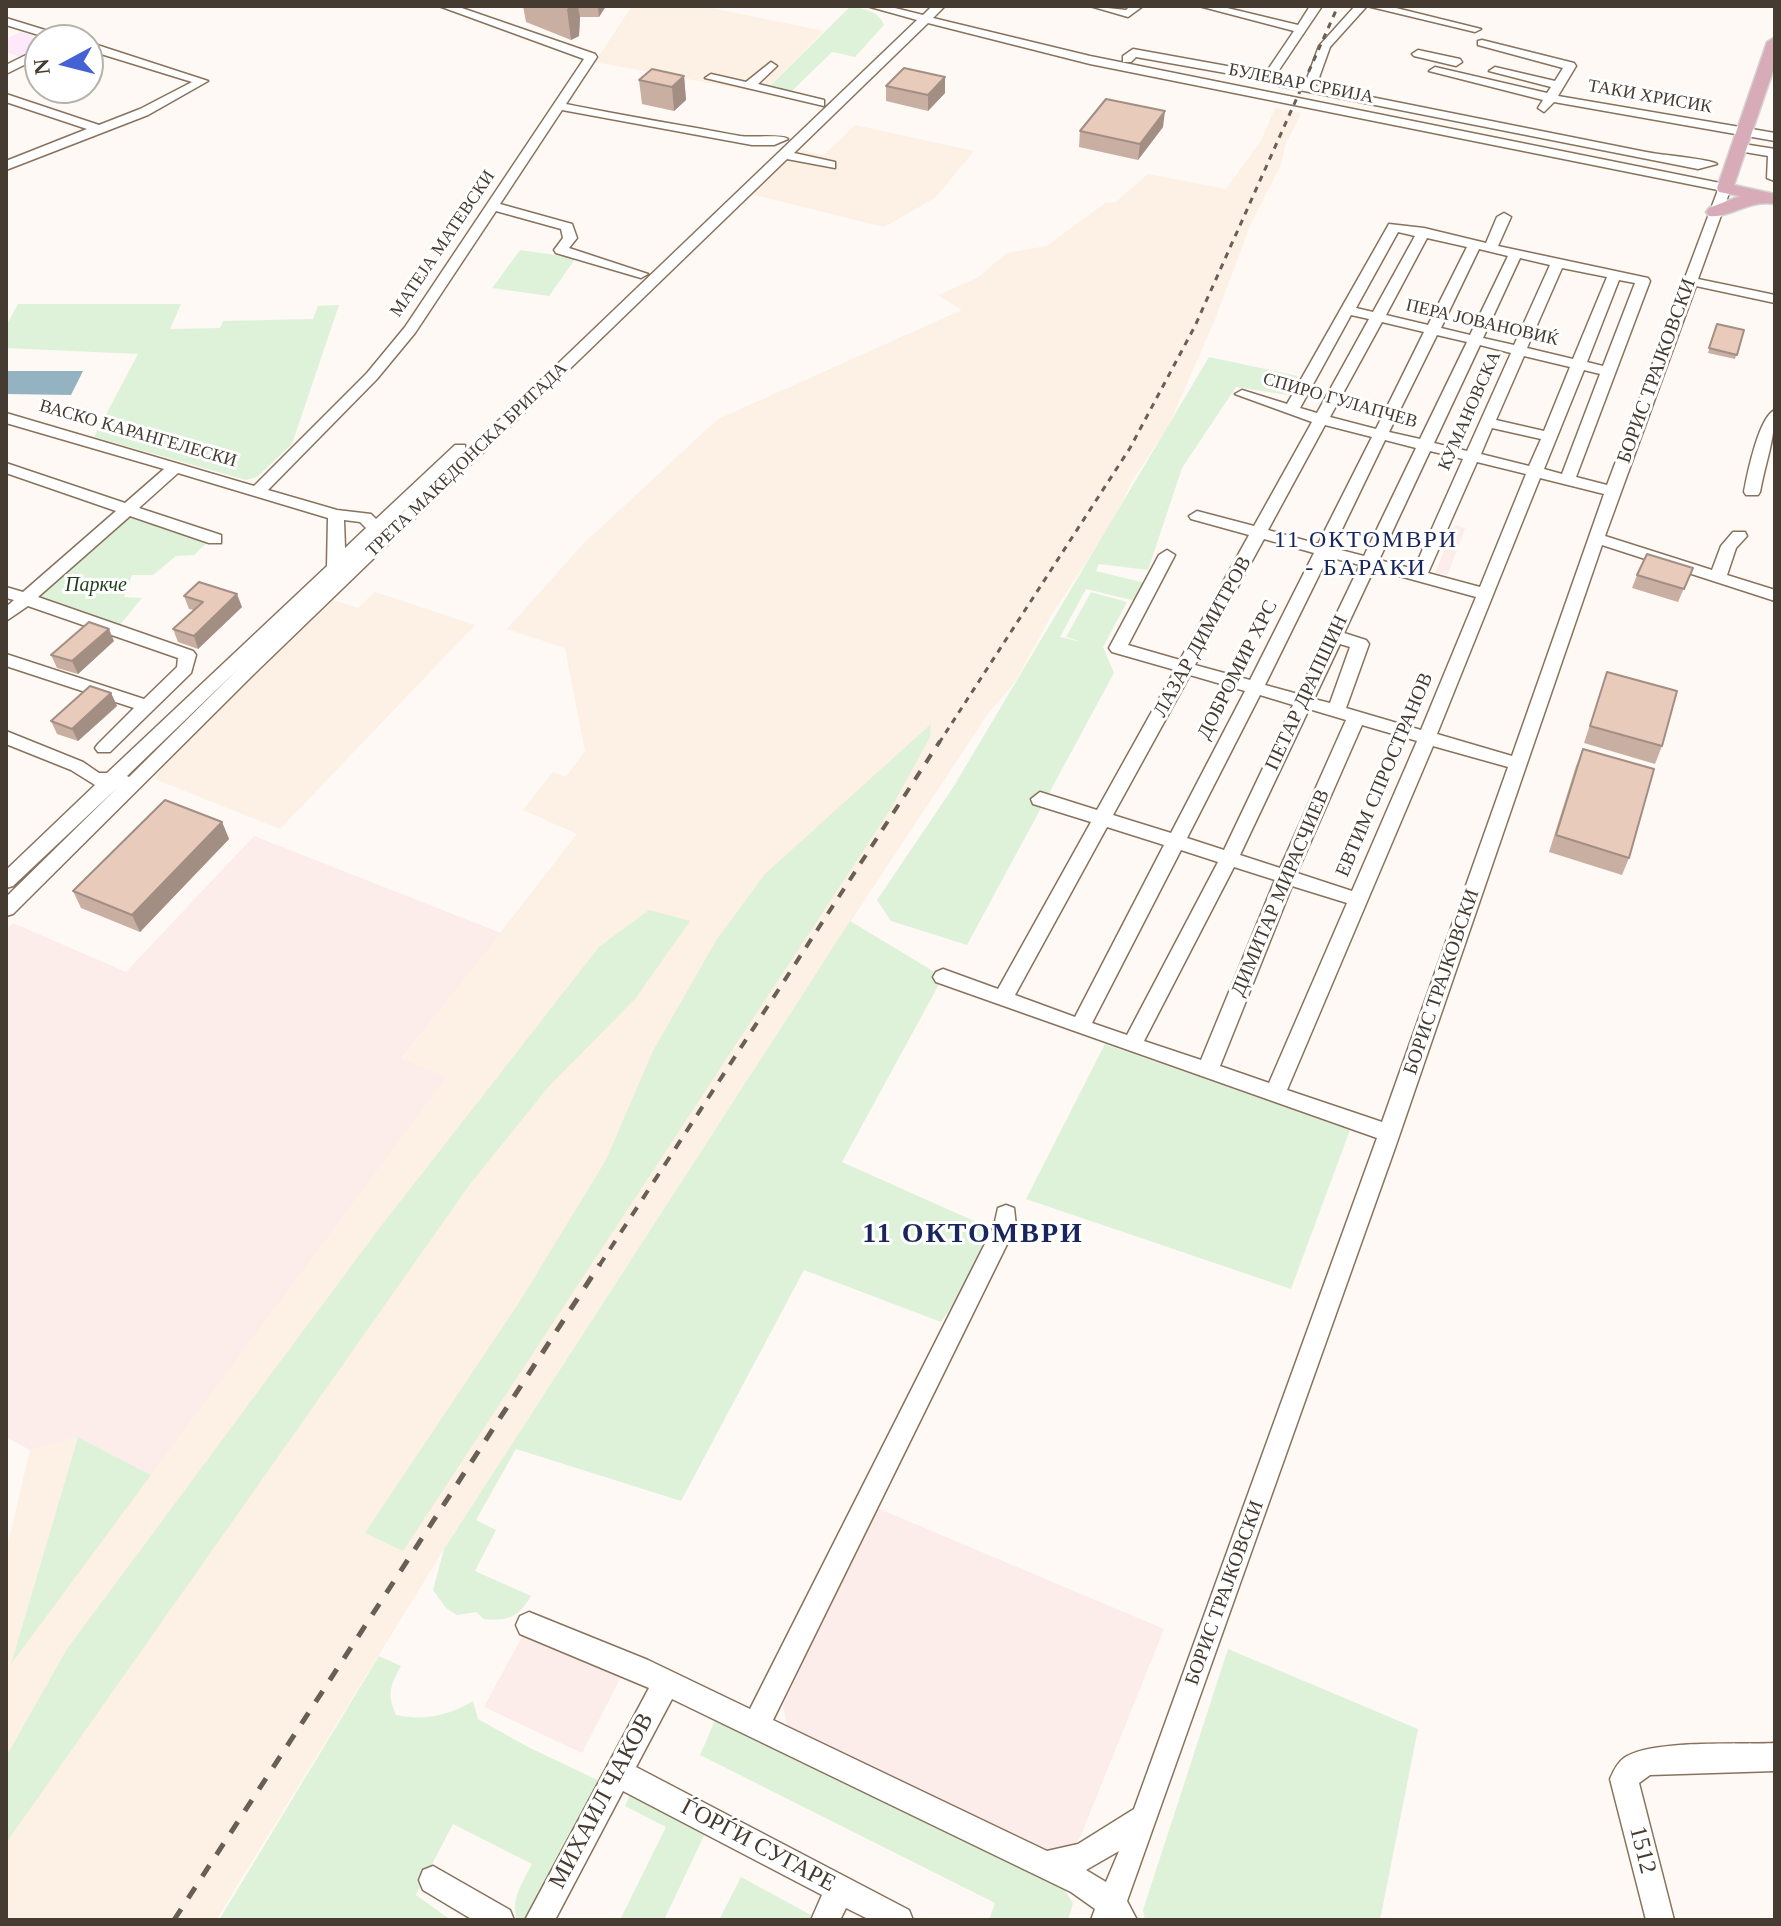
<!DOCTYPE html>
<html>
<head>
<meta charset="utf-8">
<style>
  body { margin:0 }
  #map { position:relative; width:1781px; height:1926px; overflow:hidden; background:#fef9f4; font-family:"Times New Roman",serif }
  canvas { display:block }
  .frame { position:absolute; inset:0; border:8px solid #453b31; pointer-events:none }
  .north { position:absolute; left:24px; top:24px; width:80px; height:80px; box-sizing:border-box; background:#fff; border:2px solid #b5b1ad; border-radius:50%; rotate:263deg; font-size:22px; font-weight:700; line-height:32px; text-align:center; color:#453b31 }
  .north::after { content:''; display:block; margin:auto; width:28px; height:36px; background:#4562d5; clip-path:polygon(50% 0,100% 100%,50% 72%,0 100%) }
</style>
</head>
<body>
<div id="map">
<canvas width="1781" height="1926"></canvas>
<div class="frame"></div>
<div class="north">N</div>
</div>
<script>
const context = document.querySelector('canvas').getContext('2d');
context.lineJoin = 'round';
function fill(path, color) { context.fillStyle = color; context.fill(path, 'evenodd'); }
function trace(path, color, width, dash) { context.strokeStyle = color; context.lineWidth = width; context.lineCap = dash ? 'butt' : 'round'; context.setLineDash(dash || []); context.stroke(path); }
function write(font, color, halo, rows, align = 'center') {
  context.font = font + ' "Times New Roman",serif'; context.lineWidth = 6; context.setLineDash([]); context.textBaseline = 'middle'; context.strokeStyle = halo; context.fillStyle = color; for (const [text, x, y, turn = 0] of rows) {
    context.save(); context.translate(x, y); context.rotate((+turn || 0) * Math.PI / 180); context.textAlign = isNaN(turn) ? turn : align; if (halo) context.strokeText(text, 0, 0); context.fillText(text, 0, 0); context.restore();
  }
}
fill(new Path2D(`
  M20,32H21L45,40H40V46L20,57L6,52V39Z`), '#fde9f9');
fill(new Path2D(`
  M1455,525L1465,528L1449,571L1447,575L1435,573Z
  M254,836L501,933L402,1058L447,1077L151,1475L78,1437L30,1450L6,1437V930L13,923L126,972Z
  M877,1508L1164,1629L1081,1835L1070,1853L1039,1852L796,1734L787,1725L783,1705Z
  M524,1633L624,1671L582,1753L484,1707Z`), '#fcecea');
fill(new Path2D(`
  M632,6H702L824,31L763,93L595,62Z
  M1275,108L1301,113L1285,146L1281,165L1251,223L1216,317L1168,427L1133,479L1114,520L1052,614L1015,682L987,715L804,992L444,1549L216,1920H6V1552L30,1450L78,1437L12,1661L446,1077L402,1059L577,834L523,810L553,772L566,777L585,751L565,648L507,629L583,544L718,419L962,310L938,295L977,278L1007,253L1047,246L1105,203L1116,202L1148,174L1226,189L1261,141Z
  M855,125L974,151L935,198L884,227L751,194L797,149L824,155Z
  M375,592L475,625L280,829L155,779L164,764L333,600L358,608Z`), '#fdf0e4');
fill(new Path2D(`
  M851,6C865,10 878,10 884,25L855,57L832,52L791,92L769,87Z
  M520,250L576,258L549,296L492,288Z
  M18,304H181L170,329L220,328L223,321L313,319L318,306L339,305L292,444L257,477L246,480L94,437L138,354L6,348V326Z
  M1209,357L1298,376L1287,395L1236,387L1182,468L1148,570L1099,564L1096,571L1145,583L1136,601L1086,589L1060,637L1082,642L1066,637L1091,592L1127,602L1103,647L1114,673L967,945L891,921L877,900L954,786Z
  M132,515L209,541L194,555L176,556L153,575H132L124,597L142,598L119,626L36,597Z
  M931,724L930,737L890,810L403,1551L365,1533L517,1306L606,1160L653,1051L717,939L765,874Z
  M649,910L690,921L635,999L549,1086L470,1184L6,1843V1757L67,1649L378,1230L599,947Z
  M850,921L943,977L842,1162L1001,1233L941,1322L804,1270L681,1501L516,1449L476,1520L496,1530L475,1571L531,1596C518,1618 508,1621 484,1619L476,1612L457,1615L446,1608L433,1590L444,1549Z
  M1105,1044L1350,1130L1291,1289L1026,1199Z
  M78,1437L151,1475L11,1664Z
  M1228,1649L1418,1729L1380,1920H1145L1143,1910Z
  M379,1656L401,1666C390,1686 387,1694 396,1715C424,1721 448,1716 473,1701L478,1719L528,1747L608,1785L538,1920H517C510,1899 523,1882 532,1864L453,1824L416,1895L451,1920H219Z
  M720,1709L1047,1865L1073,1903L1068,1920H989L995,1903L700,1755Z
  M636,1782L711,1821L664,1920H620L666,1827L625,1806Z
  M741,1877L811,1915L809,1920H719Z`), '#def2da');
fill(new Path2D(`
  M6,371H83L71,395L6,394Z`), '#94b3c2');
const minor = new Path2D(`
  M439,6H456L595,54L597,57L566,104C624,116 682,125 740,136C752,138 781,134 788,139L774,145H752L562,110L500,204L572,224L577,238L569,248L648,274L641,278L556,253L554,250L563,238L561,229L496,211L415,333L377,379L268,490L337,510L371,514L376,519L455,445H465V451L382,532L917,20L867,6H887L923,15L932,6H945L933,18L1090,56L1730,185L1731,188L1698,279L1775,295V303L1696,286L1605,536L1712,570L1721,546L1733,532H1745L1747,536L1736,548L1727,575L1775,590V601L1602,545L1395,1148L1127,1901L1137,1920H1091L1095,1909L1071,1892L672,1699L636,1767L909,1910L913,1920H870L846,1908L840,1920H811L822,1895L623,1791L555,1920H525L649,1688L520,1634L516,1625L520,1616L529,1612L648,1660L750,1709L994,1226L998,1208L1006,1205L1014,1208L1016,1226L773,1720L1047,1851L1078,1844L1134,1809L1377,1138L936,982L933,977L936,972L943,969L998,989L1091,822L1033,804L1031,799L1040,792L1097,810L1175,670L1112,652L1109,648L1159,555L1167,550L1175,555L1128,645L1180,660L1249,535L1191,519L1189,516L1197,511L1254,526L1312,422L1235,394L1242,390L1287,404L1389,224L1424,228L1486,243L1497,217L1504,213L1511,217L1498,246L1648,278L1650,281L1576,477L1607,485L1718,190L1090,64L928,23L794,153L835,162V168L787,159L254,674L13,914L6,916V897L118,787L13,886L6,888V870L95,785L71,770L6,744V731L83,762L99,773H107L327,566L328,518L178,473L139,508L221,535V543H209L130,516L38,597L193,651L196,655L191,673L110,752H98L95,748L98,744L134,708L6,666V654L144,699L177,667L178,658L28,606L6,621V607L14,600L6,598V587L23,592L116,511L6,473V463L125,503L164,469L6,423V413L254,486L367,373L405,327L584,59ZM1398,232L1415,236L1373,312L1356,308ZM1427,238L1467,247L1428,325L1386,315ZM1479,249L1508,256L1470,335L1441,328ZM1520,258L1550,265L1514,345L1483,338ZM1562,268L1607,277L1573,359L1527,348ZM1619,280L1635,283L1603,366L1587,362ZM1351,315L1369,319L1317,413L1300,408ZM1382,322L1424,332L1376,429L1330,417ZM1437,335L1467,342L1420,439L1389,432ZM1480,345L1511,353L1467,451L1434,443ZM1524,356L1570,367L1544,431L1496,420ZM1584,370L1600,374L1562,474L1544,469ZM1325,425L1372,437L1318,544L1268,530ZM1492,428L1541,439L1529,466L1481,454ZM1385,440L1416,448L1364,556L1333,548ZM1430,451L1463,459L1414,569L1379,560ZM1477,462L1526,474L1480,587L1428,573ZM1540,478L1604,494L1512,756L1437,734ZM344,520L360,522L366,528L345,548ZM1264,539L1314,553L1250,680L1195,665ZM1328,557L1360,565L1298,694L1265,685ZM1374,569L1476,597L1421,730L1346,708L1369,644L1366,640L1344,633ZM1340,644L1350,647L1330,703L1314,699ZM238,669L129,777L127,776ZM1190,675L1245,691L1171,833L1113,815ZM1260,695L1293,705L1224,850L1187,838ZM1309,709L1346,720L1280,868L1240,855ZM1362,725L1417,741L1352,891L1297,873ZM1433,746L1508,767L1382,1122L1287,1090ZM1107,827L1164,845L1075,1017L1015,995ZM1181,850L1218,862L1127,1035L1092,1023ZM1234,867L1275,880L1201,1060L1144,1041ZM1292,886L1347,903L1269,1083L1220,1066ZM1119,1851L1106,1882L1086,1870Z
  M1090,6L1126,10L1130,6H1143L1128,17Z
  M1199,6H1219L1298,25L1310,6H1322L1277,73L1272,75L1305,84L1319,46L1355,6H1367L1330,47L1316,86L1646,152C1660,155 1710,159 1717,164L1698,169L1279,86L1259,79L1136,57L1131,62H1123V56L1133,49L1260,72L1269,68L1294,31Z
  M1367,6H1388L1481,29L1475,32Z
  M6,18L71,38L73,40H55L6,25Z
  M1482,40L1574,63L1576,66L1558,96L1775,133V141L1554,102L1544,112L1538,108L1543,100L1429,71L1435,67L1547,93L1551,87L1489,71L1495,67L1555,81L1563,68L1478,45V41Z
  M88,42L208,81L148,115L6,170V161L87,129L6,102V94L99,125L140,109L192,82L88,50Z
  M40,48V57L6,74V65Z
  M1418,50L1460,59L1462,62L1456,66L1414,56L1412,54Z
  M771,62L777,66L758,84L824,100V106L705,78L711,74L746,82Z
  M1737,143L1775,149V181L1767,178L1768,156L1733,150V144Z
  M1775,410C1775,439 1765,464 1760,492L1758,495H1746L1744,492C1747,475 1759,416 1775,410Z
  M1775,1743V1771L1650,1775L1639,1783L1674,1920H1646L1610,1779C1613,1772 1617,1763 1624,1758C1651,1739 1739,1745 1775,1743Z
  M433,1866L510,1910L514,1920H473L423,1890L419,1880L423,1870Z`);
const major = new Path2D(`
  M1775,37V65L1734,185L1775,194V204C1750,199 1728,219 1709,216L1706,212L1709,208L1740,196L1719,192L1717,188L1767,42Z`);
trace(minor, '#88725c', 3);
trace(major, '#d6d4d2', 3);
fill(minor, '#fff');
fill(major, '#d7abb8');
trace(new Path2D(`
  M939,743L1130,448L1195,326L1338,6`), '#685f56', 3, [6, 6]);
trace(new Path2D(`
  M599,1266L940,741`), '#685f56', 4, [10, 10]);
trace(new Path2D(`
  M174,1920L600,1264`), '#685f56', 5, [13, 13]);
fill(new Path2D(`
  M523,6H606L599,17H580L579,36L571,40L526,22Z
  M684,76L686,100L674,111L642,104L639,80Z
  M886,86L945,93L928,111L886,101Z
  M1163,127L1138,160L1079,147L1080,131Z
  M1717,324L1744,330L1735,359L1708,353Z
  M1693,568L1678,602L1632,588L1637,575Z
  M184,596L242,607L198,649L178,642L173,629L194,610L189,609Z
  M114,641L78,674L57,668L51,655Z
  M1607,672L1662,746L1655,764L1584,743Z
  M111,693L117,706L78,741L57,734L51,721Z
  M1583,749L1629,858L1622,875L1549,852L1576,766Z
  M222,822L229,839L140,932L81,908L73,891Z`), '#c8afa1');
fill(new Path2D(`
  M573,6H578L580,17L579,36L571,40L567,9Z
  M598,6H606L599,17Z
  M684,76L686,100L674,111L672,87Z
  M945,77V93L928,111V95Z
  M1165,111L1163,127L1138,160L1140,144Z
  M237,594L242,607L198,649L194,636Z
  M109,629L114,641L78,674L72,661Z
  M111,693L117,706L78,741L72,729Z
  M222,822L229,839L140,932L132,915Z`), '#a38e83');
const building = new Path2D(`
  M904,68L945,77L928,95L886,86Z
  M652,69L684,76L672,87L639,80Z
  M1106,99L1165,111L1140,144L1080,131Z
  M1717,324L1744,330L1737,355L1709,348Z
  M1647,554L1693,568L1684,589L1637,575Z
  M199,582L237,594L194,636L173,629L203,602L184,596Z
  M89,622L109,629L72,661L51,655Z
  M1607,672L1677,691L1662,746L1590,726Z
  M90,686L111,693L72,729L51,721Z
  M1583,749L1654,769L1629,858L1556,835Z
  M165,800L222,822L132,915L73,891Z`);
fill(building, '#e9cbbb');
trace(building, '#a38e83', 2);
write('18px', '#453b31', '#fff', [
  ["БУЛЕВАР СРБИЈА",1301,84,11],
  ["ТАКИ ХРИСИК",1650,97,10],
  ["МАТЕЈА МАТЕВСКИ",443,244,-56],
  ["ПЕРА ЈОВАНОВИЌ",1482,323,13],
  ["СПИРО ГУЛАПЧЕВ",1340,401,16],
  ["КУМАНОВСКА",1470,411,-66],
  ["ВАСКО КАРАНГЕЛЕСКИ",138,434,16],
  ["ТРЕТА МАКЕДОНСКА БРИГАДА",467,460,-44]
]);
write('20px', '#453b31', '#fff', [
  ["БОРИС ТРАЈКОВСКИ",1657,371,-70],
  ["ЛАЗАР ДИМИТРОВ",1203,637,-61],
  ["ДОБРОМИР ХРС",1238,670,-63],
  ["ПЕТАР ДРАПШИН",1307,693,-65],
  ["ЕВТИМ СПРОСТРАНОВ",1385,775,-67],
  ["ДИМИТАР МИРАСЧИЕВ",1281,893,-67],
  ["БОРИС ТРАЈКОВСКИ",1442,982,-71],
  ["БОРИС ТРАЈКОВСКИ",1225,1593,-70]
]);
write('italic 20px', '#1f3e1a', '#fff', [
  ["Паркче",96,586]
]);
context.letterSpacing = '2px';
write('24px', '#19265d', '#fff', [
  ["11 ОКТОМВРИ",1366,541],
  ["- БАРАКИ",1366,569]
]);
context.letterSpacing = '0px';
write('24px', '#453b31', '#fff', [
  ["МИХАИЛ ЧАКОВ",602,1801,-62],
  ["ЃОРЃИ СУГАРЕ",758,1846,28],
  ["1512",1642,1850,76]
]);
context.letterSpacing = '2px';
write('bold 28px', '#19265d', '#fff', [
  ["11 ОКТОМВРИ",973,1235]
]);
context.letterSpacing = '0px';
</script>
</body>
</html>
